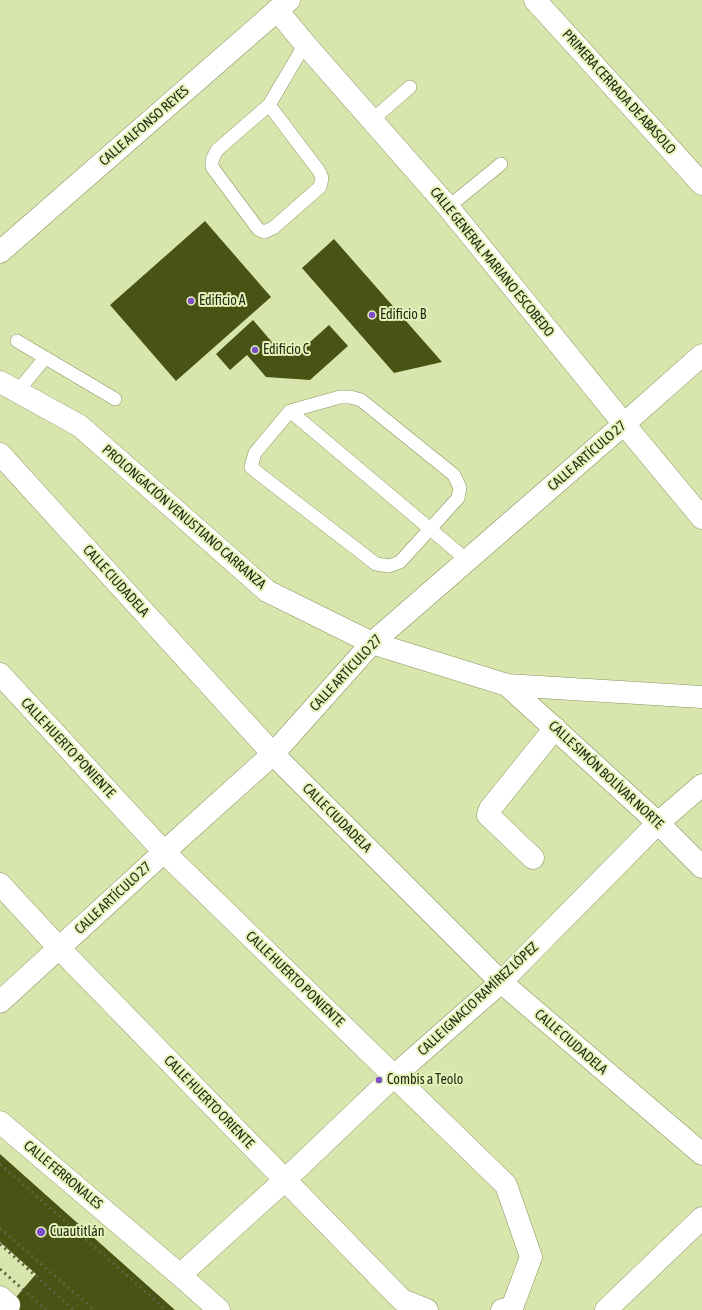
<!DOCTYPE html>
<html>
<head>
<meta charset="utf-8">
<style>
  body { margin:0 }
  canvas { display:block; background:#d8e5ad }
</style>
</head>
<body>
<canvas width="702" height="1310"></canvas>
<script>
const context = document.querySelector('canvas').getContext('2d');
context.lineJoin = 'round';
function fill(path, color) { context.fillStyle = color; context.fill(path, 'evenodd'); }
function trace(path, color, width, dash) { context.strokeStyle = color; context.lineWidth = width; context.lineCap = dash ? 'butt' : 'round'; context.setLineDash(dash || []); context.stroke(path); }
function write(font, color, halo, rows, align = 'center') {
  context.font = font + ' "Asap Condensed",sans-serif'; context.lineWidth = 4; context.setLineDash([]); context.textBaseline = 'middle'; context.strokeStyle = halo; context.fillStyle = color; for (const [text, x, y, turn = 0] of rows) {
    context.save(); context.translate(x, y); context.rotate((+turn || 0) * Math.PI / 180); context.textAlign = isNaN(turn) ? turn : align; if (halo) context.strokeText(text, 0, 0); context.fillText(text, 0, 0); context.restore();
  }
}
fill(new Path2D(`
  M205,221L271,297L176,381L110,305Z
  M334,239L442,362L394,373L302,268Z
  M253,320L278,349L300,351L329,325L348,346L310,380L266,377L247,355L230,370L216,354Z
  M0,1154L175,1310H5L36,1274L0,1242Z`), '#495414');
const lane = new Path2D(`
  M269,105L319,171L322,178L320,187L273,228L264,232L258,229L212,167V160L217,150Z
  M269,105L305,44
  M372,120L410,87
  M448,207L501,164
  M17,341L115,399
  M17,392L45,358
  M340,397H350L361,400L454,475L460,488L458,498L400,562L389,566L376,564L258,473L251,467L255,453L290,411Z
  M290,411L467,560`);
const street = new Path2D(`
  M535,0L702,184
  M277,10L305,44L448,207L624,424L702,518
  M0,252L289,0
  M0,454L273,754L501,982L702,1154
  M0,674L164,852L506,1185L531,1257L512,1308L502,1310
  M533,858L488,815L490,809L555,728
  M0,884L59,948L402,1300L427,1310
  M0,1002L164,852L273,754L372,643L624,424L702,355
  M0,1122L180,1275L219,1310
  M180,1275L285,1180L394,1076L501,982L658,823L702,785`);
const secondary = new Path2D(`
  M0,382L80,426L267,591L372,643L507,685L702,697
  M507,685L658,823L702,867
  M0,1297L9,1305
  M606,1310L702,1218`);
trace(lane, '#8a9661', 14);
trace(street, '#8a9661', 23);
trace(secondary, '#8a9661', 23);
trace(lane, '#fff', 13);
trace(street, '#fff', 22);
trace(secondary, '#fff', 22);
trace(new Path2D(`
  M0,1164L166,1310
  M0,1228L94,1310
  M0,1244L74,1310
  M0,1269L46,1310`), '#5c6343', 3, [2, 4]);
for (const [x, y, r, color] of [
  [191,301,4,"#7f4fc7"],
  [372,315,4,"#7f4fc7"],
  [255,350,4,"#7f4fc7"],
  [379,1080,4,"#7f4fc7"],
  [41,1232,5,"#7f4fc7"]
]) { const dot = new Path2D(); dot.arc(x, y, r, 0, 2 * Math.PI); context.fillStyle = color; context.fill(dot); trace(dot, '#e5f3ba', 1.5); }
write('14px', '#262b15', '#e5f3ba', [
  ["PRIMERA CERRADA DE ABASOLO",619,92,48],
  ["CALLE ALFONSO REYES",144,126,-41],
  ["CALLE GENERAL MARIANO ESCOBEDO",492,262,51],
  ["CALLE ARTÍCULO 27",587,456,-41],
  ["PROLONGACIÓN VENUSTIANO CARRANZA",184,517,41],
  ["CALLE CIUDADELA",116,581,48],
  ["CALLE ARTÍCULO 27",346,673,-47],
  ["CALLE HUERTO PONIENTE",68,748,47],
  ["CALLE SIMÓN BOLÍVAR NORTE",606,775,43],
  ["CALLE CIUDADELA",337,818,45],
  ["CALLE ARTÍCULO 27",113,898,-43],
  ["CALLE HUERTO PONIENTE",295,979,44],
  ["CALLE IGNACIO RAMÍREZ LÓPEZ",478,999,-43],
  ["CALLE CIUDADELA",571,1042,41],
  ["CALLE HUERTO ORIENTE",209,1102,46],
  ["CALLE FERRONALES",63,1175,40]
]);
write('14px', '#262b15', '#e5f3ba', [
  ["Edificio A",199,301],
  ["Edificio B",380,315],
  ["Edificio C",263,350],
  ["Combis a Teolo",387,1080],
  ["Cuautitlán",50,1232]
], 'left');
</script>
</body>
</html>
